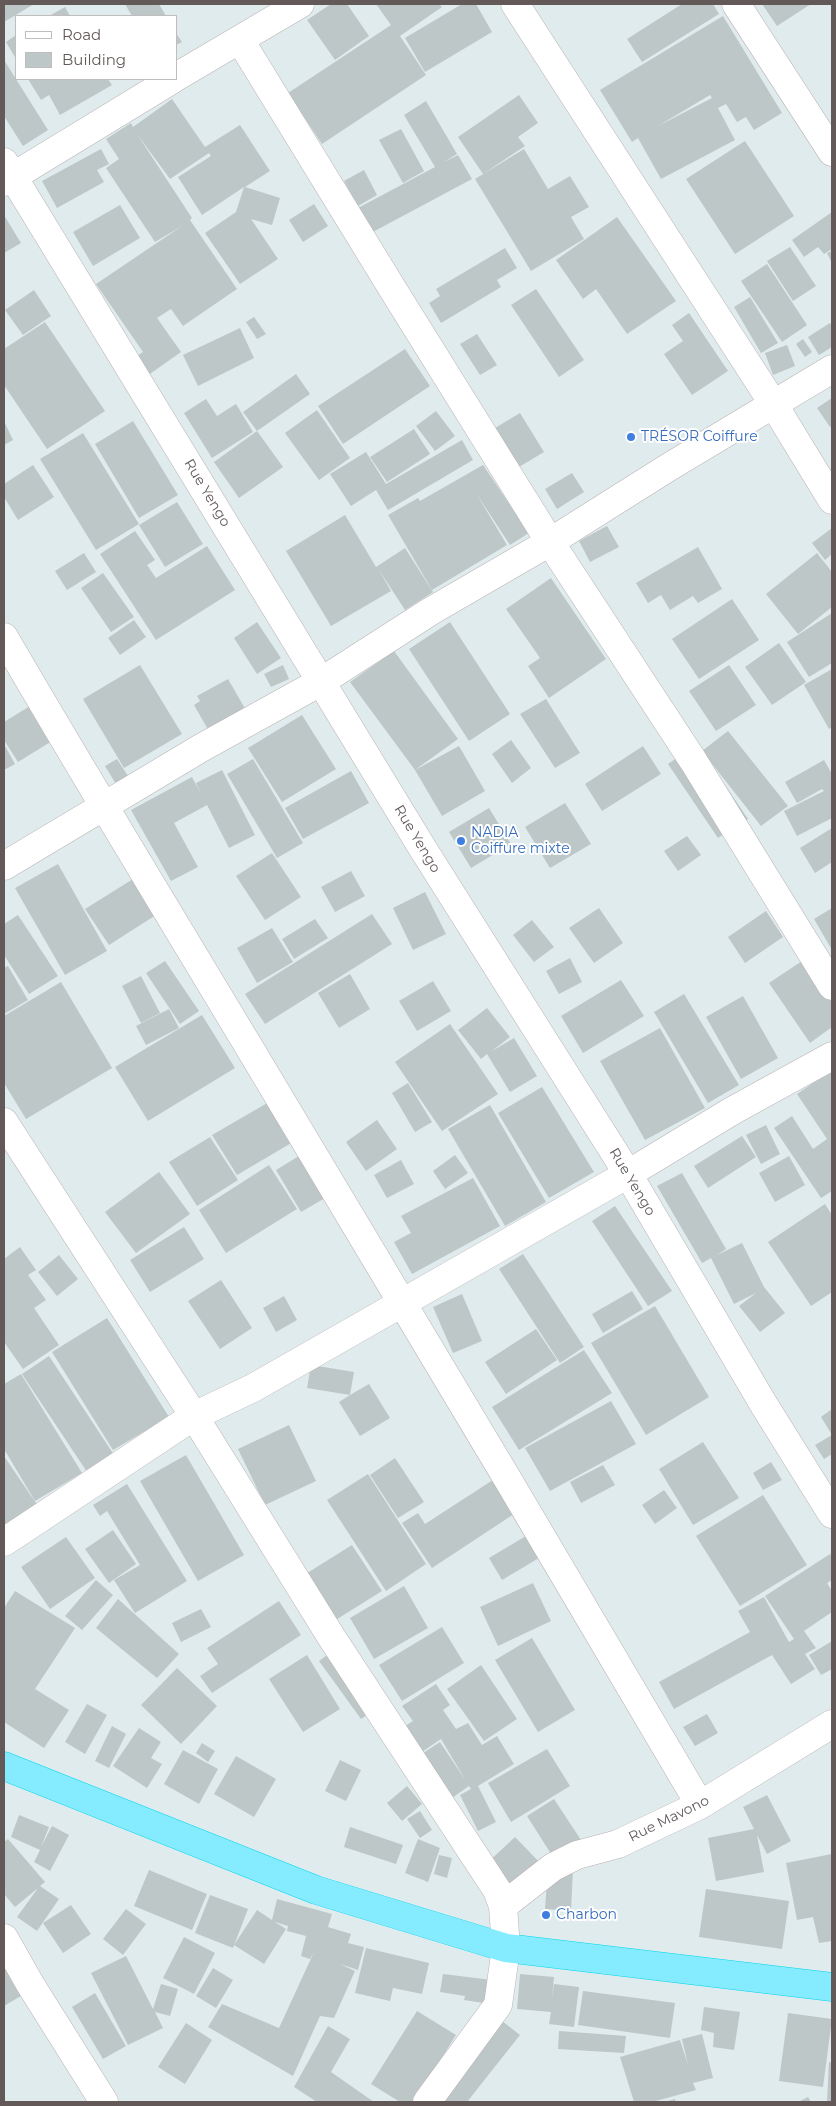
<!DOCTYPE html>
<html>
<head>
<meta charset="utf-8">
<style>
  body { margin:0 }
  #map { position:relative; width:836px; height:2106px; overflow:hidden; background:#e0ebee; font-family:Montserrat,sans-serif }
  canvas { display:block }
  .frame { position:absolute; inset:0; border:5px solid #635959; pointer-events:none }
  .legend { position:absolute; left:15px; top:15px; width:162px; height:65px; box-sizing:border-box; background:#fff; border:1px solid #c1bdbd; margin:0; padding:6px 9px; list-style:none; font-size:15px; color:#635959 }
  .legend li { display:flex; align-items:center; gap:10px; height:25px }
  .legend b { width:25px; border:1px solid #c1bdbd }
</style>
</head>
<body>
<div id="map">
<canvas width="836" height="2106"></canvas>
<div class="frame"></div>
<ul class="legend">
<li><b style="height:6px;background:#fff"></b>Road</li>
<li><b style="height:14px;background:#bdc7c8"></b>Building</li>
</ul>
</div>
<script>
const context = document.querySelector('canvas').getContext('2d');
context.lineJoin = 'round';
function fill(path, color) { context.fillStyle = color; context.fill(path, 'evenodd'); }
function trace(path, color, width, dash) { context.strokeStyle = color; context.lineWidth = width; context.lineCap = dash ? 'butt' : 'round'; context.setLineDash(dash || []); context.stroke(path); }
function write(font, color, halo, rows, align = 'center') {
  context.font = font + ' Montserrat,sans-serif'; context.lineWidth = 4; context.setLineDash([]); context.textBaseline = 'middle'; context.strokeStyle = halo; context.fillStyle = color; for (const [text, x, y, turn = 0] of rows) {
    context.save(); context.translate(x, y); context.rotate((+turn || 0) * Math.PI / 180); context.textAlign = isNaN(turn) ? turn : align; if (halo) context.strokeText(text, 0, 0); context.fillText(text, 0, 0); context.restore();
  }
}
fill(new Path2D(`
  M4,4H34L4,22Z
  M125,4H159L166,16H132Z
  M331,4H347L369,36L335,60L307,20Z
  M376,4H439L442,7L400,36L426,75L322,144L288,93L391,25Z
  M462,4H476L492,32L425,72L405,38Z
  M682,4H713L719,14L642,62L627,39Z
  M762,4H811L777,26Z
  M65,7L70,16H49Z
  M723,16L782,113L754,130L746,117L737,122L726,104L718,108L735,140L661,179L638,138L632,142L600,90ZM710,95L712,98L658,126Z
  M176,33L182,42L176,45Z
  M16,35V59L6,42Z
  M4,60L48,130L23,146L4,116Z
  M28,79H108L112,85L60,115L49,95L41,100Z
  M519,95L538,123L518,137L525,146L483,174L458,137Z
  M172,99L205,147L240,125L270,171L245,187L280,198L272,225L251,219L278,259L240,284L205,233L236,212L244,187L202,215L178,177L211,156L209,153L170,179L137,134L192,218L190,220L237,289L183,326L171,309L157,318L181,352L147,376L134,358L143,352L96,284L182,226L155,242L106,168L119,159L106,139L131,123L133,127Z
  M426,101L457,154L444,162L458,155L472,179L371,233L358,208L435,167L404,115Z
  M401,129L424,171L403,183L379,140Z
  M745,141L794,216L735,254L686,179Z
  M101,149L109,164L97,170L104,182L57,208L42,181Z
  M524,149L548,189L570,176L589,207L571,217L584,239L531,271L475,179Z
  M364,170L377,195L358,206L344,181Z
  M314,204L328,226L303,242L289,220Z
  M120,205L140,238L93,266L73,232Z
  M832,212V249L824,254L818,247L804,257L792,240Z
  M4,215L21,243L4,253Z
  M617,217L676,301L627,334L596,289L583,299L556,260Z
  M790,247L816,286L793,301L767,261Z
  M505,248L517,268L497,280L501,287L441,323L429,303L440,296L436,289Z
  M832,251V263L827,253Z
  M767,264L807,325L782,342L741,281Z
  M536,289L584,360L559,377L511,305Z
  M34,290L51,316L23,335L5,310Z
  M750,297L778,343L761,353L734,307Z
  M689,313L728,371L692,395L664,354L683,341L672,325Z
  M254,317L266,334L257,339L246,322Z
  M45,322L105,411L47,449L4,385V349Z
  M830,323L832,326V347L819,355L808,337Z
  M240,328L254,358L198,386L183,355Z
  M477,334L497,365L480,375L460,344Z
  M803,339L812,352L805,357L796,344Z
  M787,345L795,366L773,375L765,353Z
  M405,349L430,386L343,444L318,406Z
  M296,374L310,394L257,431L243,412Z
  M832,398V426L830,427L817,408Z
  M206,399L217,416L236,404L253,432L212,458L184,413Z
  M317,410L350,458L319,480L285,433Z
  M436,411L455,436L435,451L416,426Z
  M520,413L544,452L519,467L495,428Z
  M4,421L13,440L4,445Z
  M133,421L178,495L139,518L95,444Z
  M414,429L430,454L387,482L370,457Z
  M257,431L283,467L239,498L214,462Z
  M83,433L139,524L96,550L40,459Z
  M462,440L473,460L388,510L376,490L351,506L330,474L366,452L386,484Z
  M33,465L54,497L18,520L4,497V484Z
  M483,465L529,533L510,545L476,493L507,545L432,590L388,515L418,498L420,501Z
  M572,473L584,492L557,509L545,489Z
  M177,502L203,544L165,567L139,525Z
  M345,515L376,567L405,548L433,592L405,610L379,570L391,591L331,626L286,551Z
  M607,526L619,547L590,562L579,541Z
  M832,528V554L825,560L812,543Z
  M135,531L155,560L147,565L156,578L207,546L235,590L156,640L100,554Z
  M698,547L722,589L698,603L693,596L670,610L661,595L648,603L636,583Z
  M84,553L96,572L67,590L55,571Z
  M817,553L832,572V607L798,634L766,594Z
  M103,573L134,617L111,632L81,588Z
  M551,578L606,659L549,698L528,666L540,658L506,609Z
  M732,599L759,640L699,679L672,639Z
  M832,613V663L809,677L787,642Z
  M134,620L146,637L120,655L108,638Z
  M257,622L281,658L257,674L234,638Z
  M450,622L510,714L469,741L409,649Z
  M779,643L806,682L772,705L745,667Z
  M394,651L458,739L415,770L350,682Z
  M140,665L182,734L124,768L83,699Z
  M283,665L289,679L271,687L264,674Z
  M729,665L756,705L716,731L689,691Z
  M832,669V727L829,729L804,685Z
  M228,679L247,712L210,733L194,705L200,701L197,696Z
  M546,699L580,753L555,768L520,714Z
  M30,706L52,741L18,762L4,740V722Z
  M302,715L336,769L282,802L248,748Z
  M728,731L788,806L761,826L702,751Z
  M511,740L531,768L512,783L492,754Z
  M4,744L15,764L4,770Z
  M697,744L748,819L718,838L668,764Z
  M459,746L485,791L442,816L415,770Z
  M643,746L661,774L602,811L585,784Z
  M117,759L128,776L116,784L105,766Z
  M253,759L303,843L277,858L227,774Z
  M824,760L832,774V818L797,836L784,811L824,791L822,789L797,803L785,782Z
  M222,770L255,835L229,848L207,805L174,823L198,867L171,881L131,810L192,777L201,794L196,783Z
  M351,771L369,803L303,839L285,808Z
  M565,803L591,844L550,868L525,827Z
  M489,808L511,844L471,868L449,832Z
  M832,828V862L815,873L800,848Z
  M687,836L701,855L678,871L664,851Z
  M272,853L301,897L265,920L236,876Z
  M58,864L107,951L65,975L15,888Z
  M351,871L365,896L335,912L321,887Z
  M133,879L156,915L109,945L85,909Z
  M425,892L446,934L413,950L393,908Z
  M599,908L623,943L594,963L569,928Z
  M832,908V950L814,919Z
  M766,911L783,937L745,963L728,937Z
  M372,914L392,944L265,1024L245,994Z
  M18,915L58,976L29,994L4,955V924Z
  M315,919L328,938L294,959L282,939Z
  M532,920L554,947L534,962L513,935Z
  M272,928L293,962L257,983L237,948Z
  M570,958L582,982L559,994L546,971Z
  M805,959L832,1000V1027L810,1043L769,983Z
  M165,961L199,1011L180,1024L146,973Z
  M8,966L28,1000L4,1014V968Z
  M350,974L370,1009L339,1028L318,993Z
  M141,976L160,1013L141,1023L122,986Z
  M621,980L644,1016L583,1053L561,1016Z
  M433,981L451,1011L417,1031L399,1001Z
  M61,982L112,1068L26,1119L4,1083V1016Z
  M684,994L739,1085L708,1103L654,1012Z
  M743,996L778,1058L741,1079L706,1017Z
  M487,1008L510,1037L492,1051L514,1038L537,1076L510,1092L487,1054L481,1059L458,1030Z
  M169,1009L179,1028L146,1045L136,1026Z
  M202,1015L235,1068L148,1121L115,1067Z
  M450,1024L498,1094L442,1131L395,1062Z
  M660,1028L705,1108L645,1140L600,1061Z
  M832,1070V1191L821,1198L774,1128L792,1116L813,1149L827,1139L797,1094Z
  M408,1083L432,1122L415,1132L392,1093Z
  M542,1087L594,1172L549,1198L498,1113Z
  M269,1102L293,1142L237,1175L212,1135Z
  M490,1105L546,1202L505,1226L448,1129Z
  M377,1120L397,1149L366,1171L346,1142Z
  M766,1125L780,1154L761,1164L746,1135Z
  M742,1136L756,1157L708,1188L694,1166Z
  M210,1137L238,1180L197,1206L169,1162Z
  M455,1155L468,1173L445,1189L433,1171Z
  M299,1156L325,1198L301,1212L276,1170Z
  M789,1156L805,1185L775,1202L759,1173Z
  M401,1160L414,1184L387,1198L374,1175Z
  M269,1165L297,1209L226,1253L199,1210Z
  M159,1172L190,1214L136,1253L105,1212Z
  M682,1173L726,1249L717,1255L742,1243L764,1287L785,1313L760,1332L739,1306L756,1293L734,1304L711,1258L702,1263L657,1186Z
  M473,1178L500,1226L412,1274L394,1242L411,1233L401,1216Z
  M825,1204L832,1215V1292L811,1306L768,1242Z
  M615,1206L672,1291L648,1306L592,1221Z
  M184,1227L204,1259L150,1292L130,1260Z
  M20,1247L36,1270L28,1275L46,1300L34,1308L59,1345L23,1369L4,1342V1259Z
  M523,1254L584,1347L560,1363L499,1269Z
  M59,1255L78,1279L57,1296L38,1272Z
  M221,1280L252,1328L220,1349L188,1301Z
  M632,1291L643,1309L603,1333L592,1314Z
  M462,1294L482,1341L453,1353L433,1307Z
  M284,1296L297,1320L276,1332L263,1308Z
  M655,1306L709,1397L646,1435L591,1343Z
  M107,1318L169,1417L113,1450L52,1352Z
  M536,1329L557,1360L506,1394L485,1362Z
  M584,1350L612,1393L519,1450L492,1407Z
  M49,1356L118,1461L91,1478L22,1374Z
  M311,1365L354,1372L350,1395L369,1384L390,1418L360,1436L339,1402L350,1395L307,1388Z
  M21,1374L82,1473L35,1501L4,1449V1384Z
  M611,1401L636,1444L550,1491L525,1448Z
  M832,1409V1435L821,1417Z
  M289,1425L316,1481L265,1505L238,1449Z
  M832,1435V1454L824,1459L815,1445Z
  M703,1442L739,1498L693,1525L659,1469Z
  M186,1455L244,1555L198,1581L140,1481Z
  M4,1456L38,1506L4,1528Z
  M395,1458L424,1502L398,1518L370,1475Z
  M771,1462L782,1480L763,1490L753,1473Z
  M603,1465L615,1485L581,1503L570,1482Z
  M368,1474L426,1564L386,1591L327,1500Z
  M496,1478L517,1512L432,1568L402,1523L418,1513L425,1524Z
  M127,1484L187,1581L135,1613L114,1580L140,1565L107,1511L100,1516L93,1505Z
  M664,1490L677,1508L655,1524L642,1505Z
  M763,1495L807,1565L740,1606L696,1536Z
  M113,1530L136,1564L109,1583L85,1549Z
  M531,1533L544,1555L502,1580L489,1558Z
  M66,1537L95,1578L50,1609L21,1567Z
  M352,1545L382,1591L334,1621L304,1575Z
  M830,1554L832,1557V1580L827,1583L832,1591V1612L804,1631L816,1648L805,1654L815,1669L791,1684L772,1655L674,1709L659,1682L750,1632L738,1611L764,1597L789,1642L794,1639L765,1596Z
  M96,1580L113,1595L82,1630L65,1616Z
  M533,1583L551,1621L498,1646L480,1607Z
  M404,1586L428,1628L374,1659L350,1618Z
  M15,1591L75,1628L35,1689L69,1710L44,1748L4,1722V1608Z
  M118,1599L179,1654L157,1678L96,1628Z
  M279,1601L301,1635L212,1693L200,1676L218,1664L207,1648Z
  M201,1609L211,1627L181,1642L172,1623Z
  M442,1627L464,1663L402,1701L379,1665Z
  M532,1638L575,1710L538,1732L495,1660Z
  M832,1641V1669L821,1675L809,1655Z
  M344,1643L386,1702L361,1719L319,1661Z
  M307,1655L340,1709L303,1732L269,1679Z
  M481,1665L517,1719L484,1741L447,1689Z
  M177,1668L217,1706L181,1744L141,1705Z
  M436,1684L450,1705L443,1710L456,1729L468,1723L482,1745L497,1736L514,1764L478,1786L496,1822L478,1831L460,1795L471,1789L469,1786L445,1803L414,1759L440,1742L466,1781L441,1739L413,1758L396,1732L413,1721L402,1706Z
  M87,1704L107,1715L85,1754L65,1742Z
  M707,1714L718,1733L695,1746L683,1727Z
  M112,1726L126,1734L109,1768L95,1761Z
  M139,1728L161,1742L151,1758L162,1764L147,1788L113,1766Z
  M202,1743L215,1751L208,1762L196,1753Z
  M547,1749L570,1786L511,1822L488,1783Z
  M183,1750L218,1769L199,1804L164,1784Z
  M236,1756L276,1779L254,1817L214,1794Z
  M340,1760L361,1770L346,1801L325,1791Z
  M407,1786L422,1804L402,1821L387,1803Z
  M767,1795L791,1841L767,1854L757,1835L764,1872L716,1881L708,1838L754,1829L743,1807Z
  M554,1799L581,1840L553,1857L527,1816Z
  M420,1811L432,1830L420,1838L407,1819Z
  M19,1815L49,1827L41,1847L52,1826L69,1835L50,1871L34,1862L40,1850L11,1837Z
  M350,1827L403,1845L396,1864L344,1847Z
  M515,1837L544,1867L514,1897L484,1866Z
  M8,1839L45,1882L40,1886L59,1899L37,1931L17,1917L38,1888L15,1907L4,1894V1842Z
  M418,1839L440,1848L428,1882L405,1873Z
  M832,1854V1941L819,1943L813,1917L797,1920L786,1863Z
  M439,1855L452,1858L447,1878L434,1874Z
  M548,1867L573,1869L571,1911L545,1909Z
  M149,1870L207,1894L192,1930L134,1906Z
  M706,1889L789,1901L782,1949L699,1937Z
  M210,1895L248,1909L233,1948L195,1933Z
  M277,1899L332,1914L328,1927L351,1934L348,1943L364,1947L358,1970L340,1964L355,1971L334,2018L320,2016L293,2076L208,2027L222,2004L279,2028L314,1952L310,1959L301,1956L306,1936L287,1931L288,1926L275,1922L286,1929L264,1964L234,1945L257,1910L272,1920Z
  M71,1905L91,1934L63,1953L43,1923Z
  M126,1909L146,1924L123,1955L103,1939Z
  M184,1937L215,1953L194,1994L163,1978Z
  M366,1948L429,1963L422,1994L393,1988L390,2001L355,1993Z
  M126,1956L153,2009L161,1984L178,1989L170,2016L155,2012L163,2028L128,2045L91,1973Z
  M8,1963L26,1993L4,2006V1966Z
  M213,1968L233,1980L216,2008L196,1996Z
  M443,1974L500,1981L497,2005L464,2000L465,1996L440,1992Z
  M520,1974L554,1977L552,1999L554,1984L579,1987L574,2027L549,2024L551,2012L517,2009Z
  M583,1991L675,2003L670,2038L578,2025Z
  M95,1993L126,2046L103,2059L72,2007Z
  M704,2007L740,2012L734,2050L713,2047L714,2033L701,2030Z
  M417,2011L456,2035L414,2102H400L371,2084Z
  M788,2013L832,2019L823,2087L779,2081Z
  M497,2017L520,2035L467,2102H436Z
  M186,2023L212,2040L185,2084L158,2067Z
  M328,2026L350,2039L331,2072L374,2102H317L294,2087Z
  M559,2031L626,2036L624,2053L558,2049Z
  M702,2034L713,2078L693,2083L696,2090L652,2102H634L620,2057L680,2040L688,2065L682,2039Z
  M829,2062L832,2063V2102H827Z
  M808,2097L811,2102H798Z
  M675,2099L676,2102H665Z`), '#bdc7c8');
const street = new Path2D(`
  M515,4L774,405L832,500
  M736,4L832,152
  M240,40L392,288L550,542L694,762L832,986
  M176,77L300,4
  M4,162L423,849L628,1174L764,1405L832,1514
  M4,182L173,79
  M4,637C83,773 165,907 246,1042C399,1295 550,1550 700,1805
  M4,866L201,748L322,681L431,611L550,542L669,467L832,369
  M4,1122L194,1416L332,1638L497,1890L503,1906L506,1948L498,2005L427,2102
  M4,1542L194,1416L253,1388L628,1174L732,1111L832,1056
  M503,1906L553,1867L577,1855L618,1844L700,1805L832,1724
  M4,1938L30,1984L104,2102`);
const highway = new Path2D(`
  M4,1766L316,1890L506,1948L832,1987`);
trace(street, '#b9b2b1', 29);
trace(highway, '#00d5ed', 29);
trace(street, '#fff', 28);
trace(highway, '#85ecff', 28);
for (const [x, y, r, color] of [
  [631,437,5,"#3f7fe0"],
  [461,841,5,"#3f7fe0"],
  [546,1915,5,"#3f7fe0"]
]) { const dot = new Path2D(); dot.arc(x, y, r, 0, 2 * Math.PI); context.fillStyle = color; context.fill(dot); trace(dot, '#fff', 2); }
write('14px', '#366cbe', '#fff', [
  ["TRÉSOR Coiffure",641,437],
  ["NADIA",471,833],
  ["Coiffure mixte",471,849],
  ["Charbon",556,1915]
], 'left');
write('14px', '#635959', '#fff', [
  ["Rue Yengo",207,493,59],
  ["Rue Yengo",417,839,59],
  ["Rue Yengo",632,1182,59],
  ["Rue Mavono",669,1819,-26]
]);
</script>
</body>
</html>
